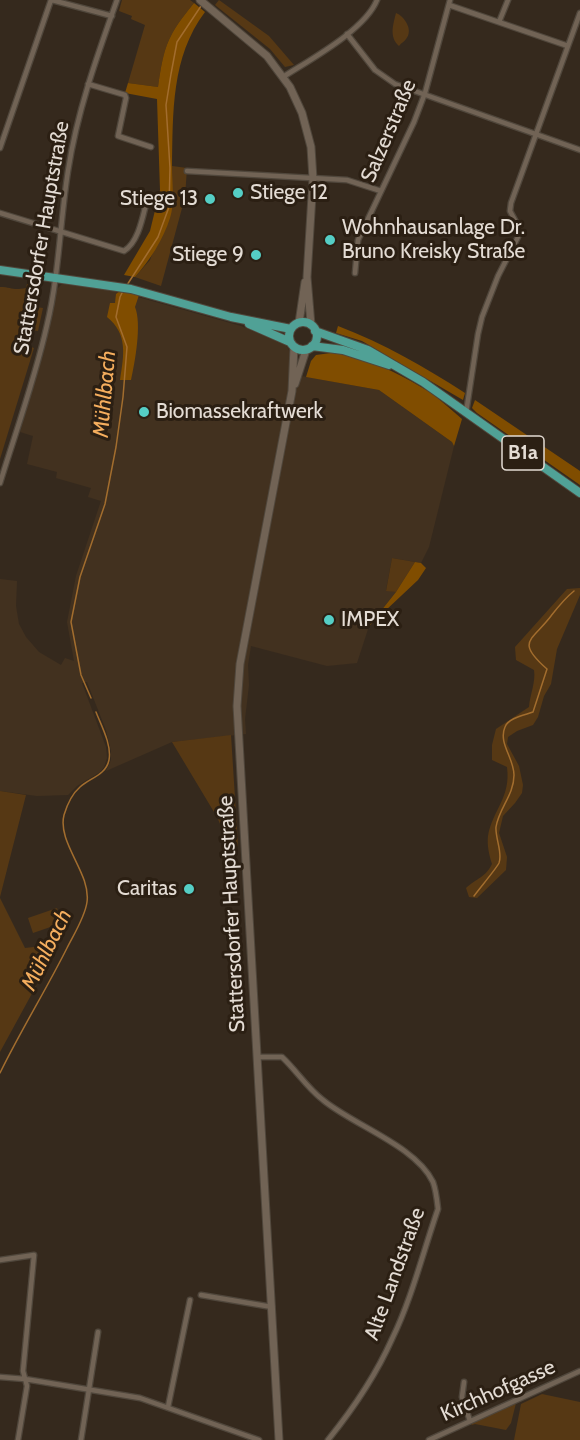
<!DOCTYPE html>
<html>
<head>
<meta charset="utf-8">
<style>
  body { margin:0 }
  canvas { display:block; background:#35291d }
</style>
</head>
<body>
<canvas width="580" height="1440"></canvas>
<script>
const context = document.querySelector('canvas').getContext('2d');
context.lineJoin = 'round';
function fill(path, color) { context.fillStyle = color; context.fill(path, 'evenodd'); }
function trace(path, color, width, dash) { context.strokeStyle = color; context.lineWidth = width; context.lineCap = dash ? 'butt' : 'round'; context.setLineDash(dash || []); context.stroke(path); }
function write(font, color, halo, rows, align = 'center') {
  context.font = font + ' Cabin,sans-serif'; context.lineWidth = 6; context.setLineDash([]); context.textBaseline = 'middle'; context.strokeStyle = halo; context.fillStyle = color; for (const [text, x, y, turn = 0] of rows) {
    context.save(); context.translate(x, y); context.rotate((+turn || 0) * Math.PI / 180); context.textAlign = isNaN(turn) ? turn : align; if (halo) context.strokeText(text, 0, 0); context.fillText(text, 0, 0); context.restore();
  }
}
fill(new Path2D(`
  M62,284L120,292L241,326L286,345L292,356L290,374L379,390L452,442L454,446L429,547L421,563L392,558L386,590L396,592L369,626L357,663L327,666L251,646L248,665L249,685L245,719L246,734L172,742L106,771L111,760V751L106,730L87,682L82,683L106,747L107,758L104,767L100,772L77,786L68,795L37,796L0,791V579L17,581L16,606L19,624L26,637L39,652L61,665L65,658L74,661L67,622L76,576L101,501L88,497L91,488L56,478L57,472L27,464L33,436L20,432L44,350L56,290Z`), '#42311f');
fill(new Path2D(`
  M122,0H190L194,3C167,36 164,46 158,87L128,83L145,25L131,19L132,16L119,11Z
  M219,0L269,36L294,65L285,67L270,49L215,5Z
  M396,13C404,16 414,30 406,39C404,42 401,43 399,46C389,37 393,25 396,13Z
  M172,166L187,168L185,197L161,286L135,277L150,260L172,203Z
  M27,284L38,285L36,307L43,308L38,331L32,330L28,346L34,348L0,459V287C12,287 12,291 26,288Z
  M392,558L415,562L396,592L386,591Z
  M580,588V595L557,649L551,684L544,696L538,717L533,725L517,731L508,737L507,744L519,766L523,785L522,793L515,803L503,816L499,833L507,857L506,870L477,898L469,897L466,888C477,878 485,878 492,864C489,855 487,845 488,836C493,809 511,798 507,767L492,760V745L496,729L529,707C530,694 536,682 534,670L516,660L515,647L567,589Z
  M231,735L238,846L232,851L217,817L172,742Z
  M0,791L26,795L0,897Z
  M0,898L25,948L59,944L0,1052Z
  M57,908L62,923L33,933L28,918Z
  M542,1394L580,1402V1440H514L521,1404Z
  M516,1403L511,1423L506,1430L475,1424L472,1425L471,1423Z`), '#563814');
fill(new Path2D(`
  M194,3L205,12C171,57 173,113 172,167C172,183 175,203 170,218C163,240 150,260 135,277L124,275L150,231L160,190L157,99L125,93L128,83L158,87C164,46 167,36 194,3Z
  M120,291L139,295L135,307C142,324 135,362 131,380H120C124,355 128,334 107,317L110,303H115L116,294Z
  M338,326C385,344 423,366 465,393L463,400L362,341L336,333Z
  M338,352C368,360 395,371 421,387C436,395 449,408 462,419L454,446L452,442L379,390L306,377L311,361L316,355Z
  M475,400L580,471V485L477,413L472,408Z
  M415,562L421,563L426,568L418,580L369,626L396,592Z`), '#804d00');
trace(new Path2D(`
  M127,285L158,237L169,207L170,168L166,105L171,74L177,42L201,6
  M91,698L81,675L71,622L80,577L105,504L116,447L123,397L127,347L116,317L120,297L123,291
  M474,896C479,889 496,869 499,863C503,853 495,838 496,827C499,808 514,795 514,775C514,758 498,743 505,727C508,718 525,715 533,712L547,669C515,641 532,641 551,616C558,607 564,599 574,591
  M0,1073C21,1030 46,990 67,948C74,934 85,917 87,902C91,873 57,843 64,815C67,805 72,794 80,787C90,778 106,775 109,760C112,745 101,725 96,712`), '#a26d2e', 1.5);
const street = new Path2D(`
  M52,0L112,16
  M449,5L568,46
  M499,22L508,0
  M347,34L375,70L395,84L580,150
  M283,77C311,59 365,30 377,0
  M88,84L125,95L126,98L118,136L151,147
  M0,148L51,0
  M187,171L347,180L381,191
  M0,213L124,251C139,242 143,215 147,200
  M355,273L358,240L414,122L425,93L450,0
  M466,413L478,334L482,317L498,276L518,237L517,224L510,211L511,203L580,13
  M0,483C16,431 35,379 47,325C59,275 60,222 68,171C77,112 97,56 117,0
  M257,1057H282C297,1071 307,1088 323,1100C353,1125 416,1146 433,1182C436,1190 437,1200 438,1209C423,1252 412,1298 392,1339C376,1375 353,1409 328,1440
  M0,1260L34,1255L23,1371L27,1386L18,1440
  M201,1295L272,1307
  M0,1377L25,1379L140,1398L259,1440
  M464,1382L462,1397L470,1421
  M168,1407L190,1300
  M81,1440L98,1332
  M429,1440L580,1371`);
const secondary = new Path2D(`
  M200,0L267,56L290,87L302,113L311,147L313,179L307,277L311,325
  M299,323L305,282
  M295,384L306,350
  M279,1440L237,706L240,664L292,391L294,347`);
const primary = new Path2D(`
  M0,270L131,289L231,317L291,329
  M289 336a14 14 0 1 1 28 0a14 14 0 1 1-28 0Z
  M249,324L290,342
  M315,331L368,350L423,382L580,493
  M312,346L343,350L389,365`);
trace(street, '#50473c', 7);
trace(secondary, '#50473c', 9);
trace(primary, '#50473c', 10);
trace(street, '#716355', 4.5);
trace(secondary, '#716355', 7);
trace(primary, '#50a196', 8);
for (const [x, y, r, color] of [
  [238,193,6,"#55cec5"],
  [210,199,6,"#55cec5"],
  [330,240,6,"#55cec5"],
  [256,255,6,"#55cec5"],
  [144,412,6,"#55cec5"],
  [329,620,6,"#55cec5"],
  [189,889,6,"#55cec5"]
]) { const dot = new Path2D(); dot.arc(x, y, r, 0, 2 * Math.PI); context.fillStyle = color; context.fill(dot); trace(dot, '#2b1f13', 2); }
for (const [x, y, w] of [
  [523,453,42]
]) { const box = new Path2D(); box.roundRect(x - w / 2, y - 17, w, 34, 4.5); context.fillStyle = '#2b1f13'; context.fill(box); trace(box, '#e4dcd4', 1.5); }
write('bold 20px', '#e4dcd4', null, [
  ["B1a",523,453]
]);
write('21px', '#e4dcd4', '#2b1f13', [
  ["Salzerstraße",389,131,-67],
  ["Stattersdorfer Hauptstraße",42,238,-80],
  ["Stattersdorfer Hauptstraße",232,914,-93],
  ["Alte Landstraße",395,1274,-70],
  ["Kirchhofgasse",498,1391,-24]
]);
write('21px', '#e4dcd4', '#2b1f13', [
  ["Stiege 12",250,193],
  ["Stiege 13",198,199,"right"],
  ["Wohnhausanlage Dr.",342,228],
  ["Bruno Kreisky Straße",342,252],
  ["Stiege 9",244,255,"right"],
  ["Biomassekraftwerk",156,412],
  ["IMPEX",341,620],
  ["Caritas",177,889,"right"]
], 'left');
write('italic 22px', '#f5ae5e', '#2b1f13', [
  ["Mühlbach",105,394,-85],
  ["Mühlbach",47,950,-64]
]);
</script>
</body>
</html>
